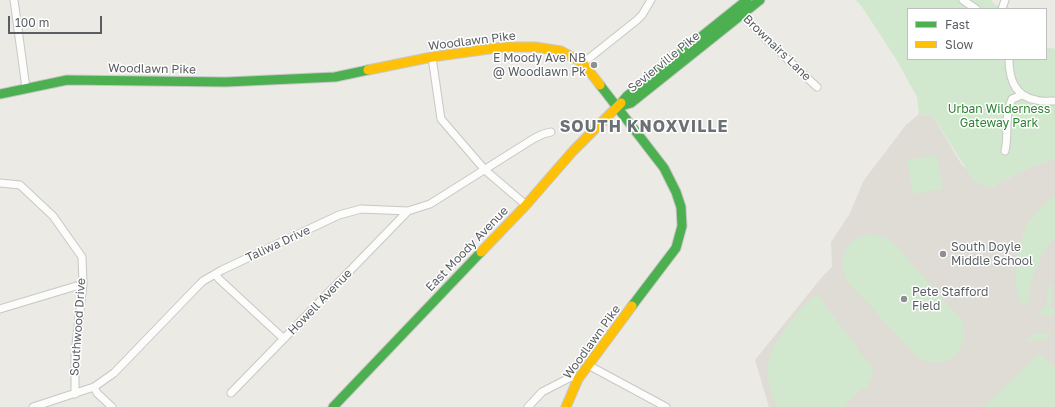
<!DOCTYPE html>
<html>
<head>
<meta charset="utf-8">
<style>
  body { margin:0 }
  #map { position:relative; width:1055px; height:407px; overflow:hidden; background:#ebeae4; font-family:"Golos Text",sans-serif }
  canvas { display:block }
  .legend { position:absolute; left:907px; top:8px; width:140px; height:52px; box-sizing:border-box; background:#fff; border:1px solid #bdbfc1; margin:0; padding:5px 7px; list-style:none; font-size:12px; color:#5a5e63 }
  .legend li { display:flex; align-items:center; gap:8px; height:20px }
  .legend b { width:20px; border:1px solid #bdbfc1 }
  .scale { position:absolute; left:8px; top:16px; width:94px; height:18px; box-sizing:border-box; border:2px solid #5a5e63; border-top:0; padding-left:5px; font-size:12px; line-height:14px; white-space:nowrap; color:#5a5e63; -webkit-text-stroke:3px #fff; paint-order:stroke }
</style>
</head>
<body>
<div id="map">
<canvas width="1055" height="407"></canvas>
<ul class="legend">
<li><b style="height:5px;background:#4caf50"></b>Fast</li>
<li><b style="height:5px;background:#ffc107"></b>Slow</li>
</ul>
<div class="scale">100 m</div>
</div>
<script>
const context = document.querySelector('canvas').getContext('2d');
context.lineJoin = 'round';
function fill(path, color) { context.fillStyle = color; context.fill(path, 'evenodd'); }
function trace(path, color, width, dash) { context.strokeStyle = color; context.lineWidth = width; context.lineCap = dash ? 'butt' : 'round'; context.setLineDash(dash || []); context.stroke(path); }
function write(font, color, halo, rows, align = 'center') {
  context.font = font + ' "Golos Text",sans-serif'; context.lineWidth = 3; context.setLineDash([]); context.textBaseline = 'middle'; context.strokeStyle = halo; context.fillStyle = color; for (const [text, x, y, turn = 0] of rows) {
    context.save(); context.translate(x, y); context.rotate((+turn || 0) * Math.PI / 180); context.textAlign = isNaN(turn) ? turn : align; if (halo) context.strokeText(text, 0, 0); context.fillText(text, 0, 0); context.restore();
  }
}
fill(new Path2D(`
  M919,114L932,115L962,165L989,188L1032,166L1055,159V407H769L755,360L822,277L832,267L831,242L849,215L864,180L906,125Z`), '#dedcd4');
fill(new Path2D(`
  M856,0H991L995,5L1008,9H908V59H1046V47L1055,49V159L1032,166L989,188L974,181L932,115L919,114L917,97L896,59L862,7Z
  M937,155L943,189L913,194L907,160Z
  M1055,195V237L1045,250L1034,272L1030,288L1028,303L1027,305L1024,306C1009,289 1017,244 1027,225C1034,214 1045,203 1055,195Z
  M865,235C876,234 885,236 893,243L961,319C974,350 944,375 916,356L849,283C836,263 843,243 865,235Z
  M1049,285L1053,286L1050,307L1053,308L1055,313C1052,317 1045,317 1041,314L1040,311L1043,308H1046Z
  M817,294L872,368C875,374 871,379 867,383L869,385L864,390L862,388L843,407H777C772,394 767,382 768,368C769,342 799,310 817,294Z
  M1035,334H1050L1051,335L1045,340L1027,341L1026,340Z
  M1039,353L1055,367V406L1053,407H984Z`), '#d2e8ce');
const street = new Path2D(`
  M14,0L26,88
  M963,0L976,9
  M1002,9L1005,0
  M740,12L767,40L817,87
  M432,57L441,119L485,170L526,205
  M1009,59C1009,78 1014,96 1036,100C1042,102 1049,101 1055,101
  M583,63L637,20L642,15L651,0
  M1005,151C1009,134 1004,115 1012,99L1022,95
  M0,183L20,185L53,216L82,257L83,284L75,353V394
  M215,274L219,279L284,339
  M0,309L83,284
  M588,365L666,407
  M94,387L97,393L112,407
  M231,393L408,211
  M33,407L94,387L114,373L196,288L203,281L222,270L339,215L361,209L408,211L430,204L533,139L543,134L551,132
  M528,407L542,392L571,377L578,379`);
const fast = new Path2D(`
  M600,85L664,168L676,192L681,207L682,226L676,248L632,306
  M0,94L67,80L226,82L335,77L368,70
  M621,103L627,96L747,0
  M618,107L631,103L760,0
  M333,407L481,252`);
const slow = new Path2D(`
  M368,70L432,57L503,47H535L561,51L583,63L600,85
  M481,252L526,205L573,151L621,103
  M566,407L578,379L632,306`);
trace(street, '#c7c7c5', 9);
trace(fast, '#c7c8c6', 11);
trace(slow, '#c7c8c6', 11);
trace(street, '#fcfcfb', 7);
trace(fast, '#4caf50', 9);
trace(slow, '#ffc107', 9);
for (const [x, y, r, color] of [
  [594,65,4,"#8d8f90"],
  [943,254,4,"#8d8f90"],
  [904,299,4,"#8d8f90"]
]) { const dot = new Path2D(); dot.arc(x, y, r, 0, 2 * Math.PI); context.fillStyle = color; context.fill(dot); trace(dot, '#fff', 1.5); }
write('12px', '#5a5e63', '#fff', [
  ["Woodlawn Pike",472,41,-7],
  ["Brownairs Lane",777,48,44],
  ["Sevierville Pike",664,62,-39],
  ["Woodlawn Pike",152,69,1],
  ["Taliwa Drive",278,244,-25],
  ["East Moody Avenue",467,249,-46],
  ["Howell Avenue",320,302,-46],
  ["Southwood Drive",78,327,-86],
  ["Woodlawn Pike",592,342,-54]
]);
write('12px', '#5a5e63', '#fff', [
  ["E Moody Ave NB",586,58,"right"],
  ["@ Woodlawn Pk",586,72,"right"],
  ["South Doyle",951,247],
  ["Middle School",951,261],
  ["Pete Stafford",912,292],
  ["Field",912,306]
], 'left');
write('12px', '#2f8432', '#fff', [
  ["Urban Wilderness",999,109],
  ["Gateway Park",999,123]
]);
context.letterSpacing = '1px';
write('bold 16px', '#6b7075', '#fff', [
  ["SOUTH KNOXVILLE",644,127]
]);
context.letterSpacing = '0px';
</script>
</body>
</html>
